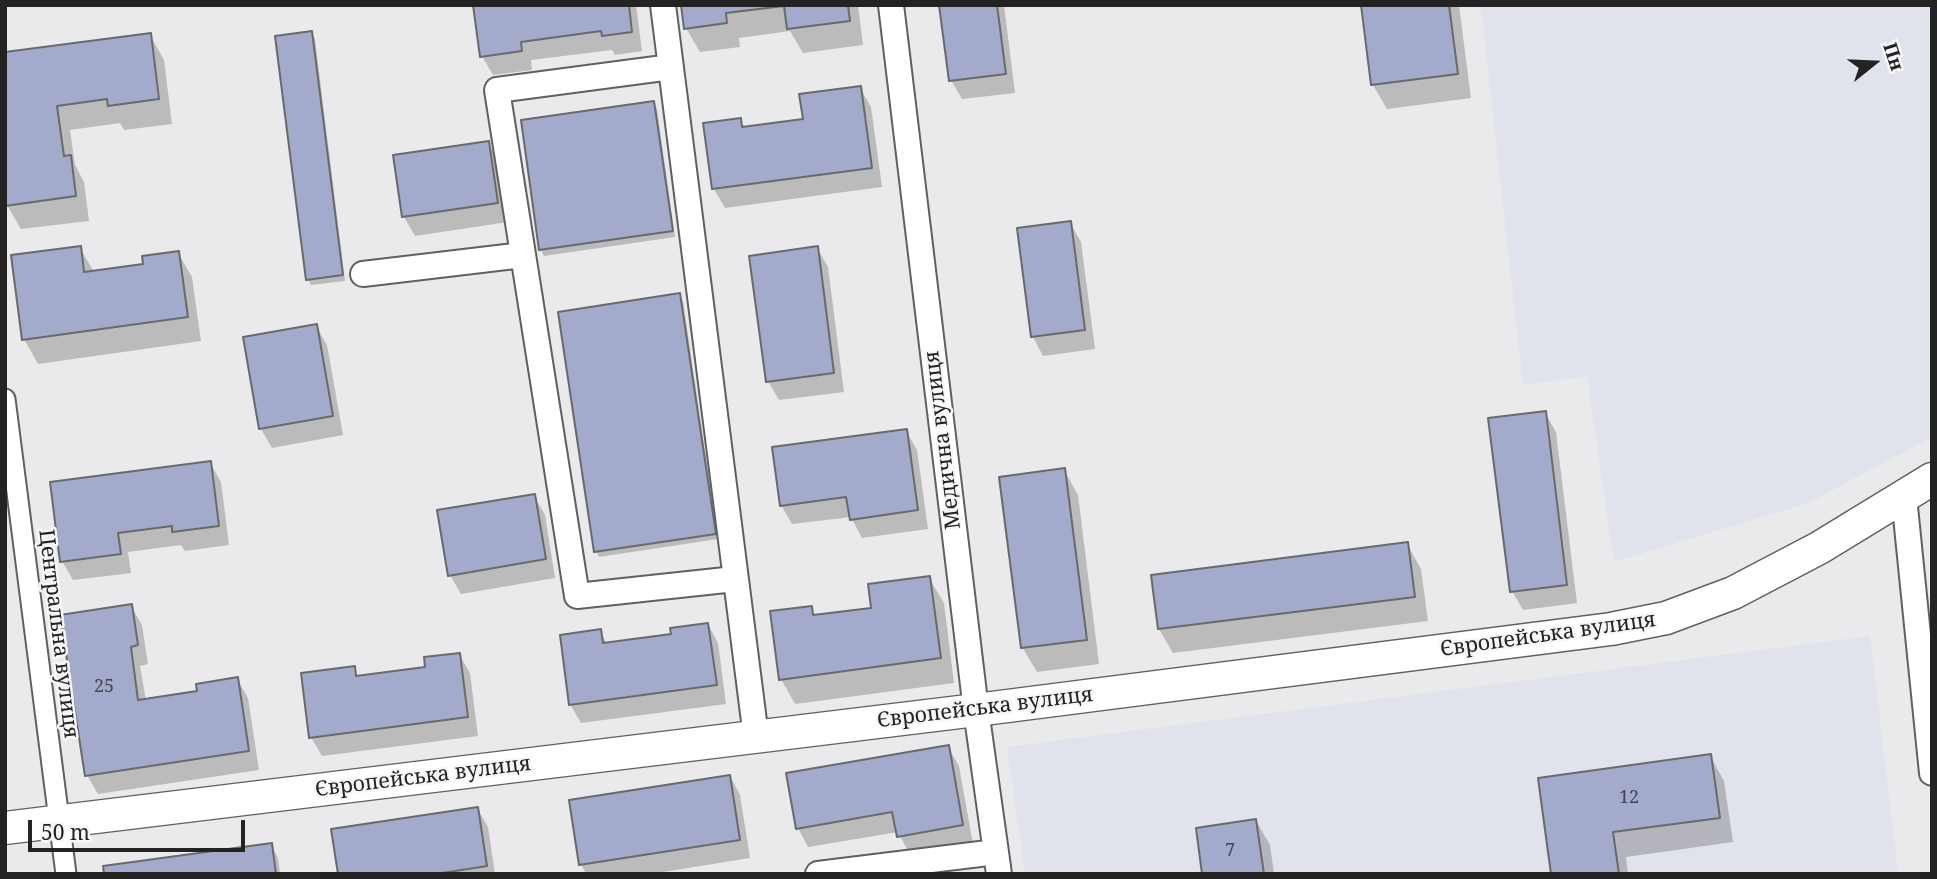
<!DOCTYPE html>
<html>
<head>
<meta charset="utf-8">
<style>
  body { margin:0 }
  #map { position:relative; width:1937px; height:879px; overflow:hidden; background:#eaeaec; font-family:"Noto Serif",serif }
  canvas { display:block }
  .frame { position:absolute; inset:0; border:7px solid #232324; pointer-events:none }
  .north { position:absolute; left:1839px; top:28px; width:70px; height:70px; -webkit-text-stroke:5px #f7f7fa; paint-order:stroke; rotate:72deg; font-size:19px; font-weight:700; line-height:28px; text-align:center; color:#232324 }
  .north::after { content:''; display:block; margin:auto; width:24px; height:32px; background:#232324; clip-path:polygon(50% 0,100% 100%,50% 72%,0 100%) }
  .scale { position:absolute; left:28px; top:820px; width:217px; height:32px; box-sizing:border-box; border:4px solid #232324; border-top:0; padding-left:9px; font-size:21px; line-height:24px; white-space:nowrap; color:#232324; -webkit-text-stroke:5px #f7f7fa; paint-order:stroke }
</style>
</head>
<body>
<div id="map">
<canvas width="1937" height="879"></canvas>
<div class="frame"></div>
<div class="north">Пн</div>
<div class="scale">50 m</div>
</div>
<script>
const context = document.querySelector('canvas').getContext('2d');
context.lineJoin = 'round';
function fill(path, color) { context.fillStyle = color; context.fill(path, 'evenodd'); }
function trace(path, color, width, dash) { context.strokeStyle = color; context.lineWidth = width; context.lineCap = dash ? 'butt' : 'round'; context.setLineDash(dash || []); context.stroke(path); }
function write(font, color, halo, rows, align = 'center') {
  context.font = font + ' "Noto Serif",serif'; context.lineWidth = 5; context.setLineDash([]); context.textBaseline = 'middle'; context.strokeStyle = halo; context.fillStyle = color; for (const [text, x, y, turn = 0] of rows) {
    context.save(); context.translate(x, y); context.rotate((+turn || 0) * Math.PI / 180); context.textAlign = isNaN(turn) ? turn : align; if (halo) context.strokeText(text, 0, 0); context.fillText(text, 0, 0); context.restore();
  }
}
fill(new Path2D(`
  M1481,5H1932V437L1808,503L1614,562L1587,376L1523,385Z
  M1870,636L1898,874H1025L1007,747Z`), '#e0e2ec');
fill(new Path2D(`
  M475,5H636L642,51L615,55L612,50L531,60L532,70L493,75L482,56Z
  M683,5H858L863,45L803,53L790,31L739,38L740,47L700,52L686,28Z
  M941,5H1004L1015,93L962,99L951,80Z
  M1363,5H1459L1471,98L1387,109L1373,85Z
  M311,33L315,39L345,281L311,285L308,279Z
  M150,35L164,60L172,124L124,130L120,123L70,130L75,165L84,182L89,221L21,229L7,205L5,54Z
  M860,88L871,107L882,187L725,208L714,189L705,124L740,120L745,128L804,120Z
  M653,103L657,109L675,237L544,256L541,250L523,122Z
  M488,143L499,162L508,222L415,236L404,217L395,156Z
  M1070,223L1081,242L1095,349L1043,356L1033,337Z
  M80,248L94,272L145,265L178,253L192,277L201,341L38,364L24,339Z
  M817,248L828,267L844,392L779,400L768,381Z
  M679,295L683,301L718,539L599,557L596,551Z
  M316,326L327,345L343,435L272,448L261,429L245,338Z
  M1545,413L1556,432L1577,603L1523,610L1512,591Z
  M906,431L917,450L928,529L862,538L851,517L792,524L781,505Z
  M210,463L221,482L229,545L185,551L181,545L128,552L131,573L73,580L62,561Z
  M1064,470L1078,495L1099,664L1037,672L1022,647Z
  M534,496L545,515L555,578L461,594L450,575Z
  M1407,544L1421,569L1428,621L1173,653L1159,629Z
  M929,578L944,603L954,683L795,704L781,679L811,608L816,617L873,609Z
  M131,606L142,625L148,664L140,666L146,701L199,693L237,679L248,698L259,770L98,794L87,775Z
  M708,624L718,643L726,704L581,723L570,704L600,631L607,644L673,635Z
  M459,654L470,673L478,736L322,756L311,737L354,668L359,677L427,668Z
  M948,747L959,766L973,844L910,855L898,832L808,847L798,828Z
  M1710,756L1724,781L1733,842L1626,857L1628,874H1553Z
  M730,776L740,795L750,858L651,874H586L581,864Z
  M477,808L488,827L495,874H340Z
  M1256,821L1270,845L1274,874H1204Z
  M271,845L278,858L280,874H105Z`), '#0003');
const building = new Path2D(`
  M473,5H629L632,32L602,36L601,31L521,42L522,51L480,57Z
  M681,5H848L850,21L787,29L784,6L726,13L727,23L684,29Z
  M939,5H997L1006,74L949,81Z
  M1361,5H1449L1458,74L1371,85Z
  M312,31L343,275L306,280L275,36Z
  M151,33L159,99L108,106L107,99L57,106L64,156L71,155L76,196L5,206V52Z
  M861,86L872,168L712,189L703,123L741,118L742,127L803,119L799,94Z
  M654,101L673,231L539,250L521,120Z
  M489,141L498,203L402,217L393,155Z
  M1071,221L1085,330L1031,337L1017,228Z
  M81,246L84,272L143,264L142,256L179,251L188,317L22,340L11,255Z
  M818,246L834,373L766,382L749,256Z
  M680,293L716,534L594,552L558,312Z
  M317,324L333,416L259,429L243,337Z
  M1546,411L1567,585L1510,592L1488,418Z
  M907,429L918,510L850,520L846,497L780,506L772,447Z
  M211,461L219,526L172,532V526L118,533L121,554L60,562L50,482Z
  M1065,468L1087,640L1021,648L999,477Z
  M535,494L546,559L448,576L437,510Z
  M1408,542L1415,597L1158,629L1151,575Z
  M930,576L941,658L779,680L770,611L812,606L813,615L871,608L868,584Z
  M132,604L138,645L131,647L138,700L197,691L196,684L238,677L249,751L85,776L60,615Z
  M708,623L717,685L569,705L560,635L601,629L603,643L671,634L670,628Z
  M460,653L468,717L309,738L301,673L355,666L356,676L425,667L424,657Z
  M949,745L963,825L897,837L892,812L796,829L786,773Z
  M1711,754L1720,818L1613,832L1619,874H1551L1538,778Z
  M730,775L740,840L579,865L569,800Z
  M478,807L487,866L436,874H338L331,829Z
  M1256,819L1264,874H1202L1196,828Z
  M272,843L276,874H104L103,866Z`);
fill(building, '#a3aacc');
trace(building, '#696a6c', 2);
const pedestrian = new Path2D(`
  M5,399L66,874`);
const minor = new Path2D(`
  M663,5L756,737
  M891,5L976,710L999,874
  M671,67L497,90L577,596L735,579
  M363,274L523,255
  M1904,497L1932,773
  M818,874L996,852`);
const tertiary = new Path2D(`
  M5,828L976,710L1611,629L1666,618L1733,593L1819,548L1932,479`);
trace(pedestrian, '#5f6062', 23);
trace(minor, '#5f6062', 28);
trace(tertiary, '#5f6062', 35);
trace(pedestrian, '#fff', 19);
trace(minor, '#fff', 24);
trace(tertiary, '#fff', 32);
write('18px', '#43454e', null, [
  ["25",104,687],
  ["12",1629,798],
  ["7",1230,851]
]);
write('21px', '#232324', '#f7f7fa', [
  ["Медична вулиця",943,440,-97],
  ["Центральна вулиця",58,634,83],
  ["Європейська вулиця",1548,635,-8],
  ["Європейська вулиця",985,708,-7],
  ["Європейська вулиця",423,777,-7]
]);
</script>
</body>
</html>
